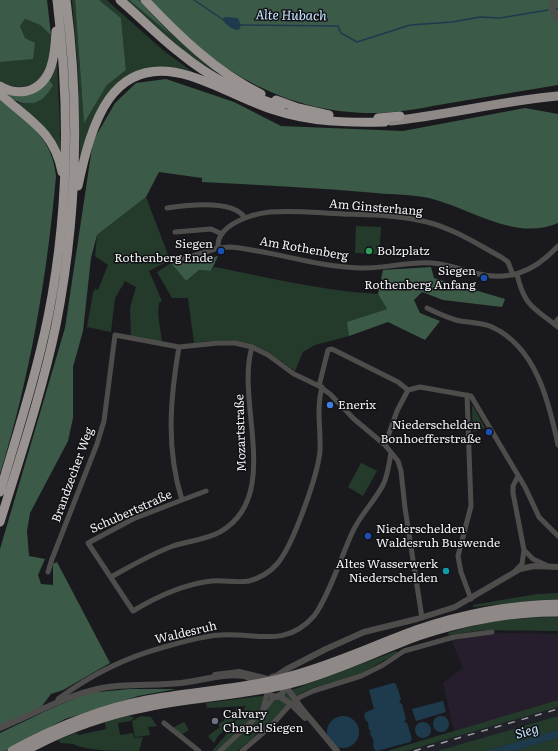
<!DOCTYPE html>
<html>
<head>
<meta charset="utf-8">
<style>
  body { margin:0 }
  canvas { display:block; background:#1a1a1e }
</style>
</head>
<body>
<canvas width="558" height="751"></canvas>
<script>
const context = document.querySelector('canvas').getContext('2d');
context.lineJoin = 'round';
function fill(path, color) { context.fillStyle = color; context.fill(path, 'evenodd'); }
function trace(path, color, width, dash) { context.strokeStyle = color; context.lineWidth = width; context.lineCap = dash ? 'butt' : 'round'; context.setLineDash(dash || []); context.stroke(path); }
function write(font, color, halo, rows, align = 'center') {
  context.font = font + ' Literata,serif'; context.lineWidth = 3; context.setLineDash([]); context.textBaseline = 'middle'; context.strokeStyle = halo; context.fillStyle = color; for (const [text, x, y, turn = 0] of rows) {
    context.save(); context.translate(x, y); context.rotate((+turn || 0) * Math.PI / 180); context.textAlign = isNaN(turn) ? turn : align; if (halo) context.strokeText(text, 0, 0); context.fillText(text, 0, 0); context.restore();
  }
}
fill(new Path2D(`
  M558,707V716L464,743L437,751H406Z`), '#21212a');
fill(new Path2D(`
  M507,633L558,634V700L454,731L443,683L463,668L451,639L476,635Z`), '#261e2d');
fill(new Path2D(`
  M72,0H75L84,122L107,85L126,70L121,18L99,0H107L111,4L164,51L194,73L162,70L117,87L80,170L78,69Z
  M125,0H129L167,31L139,0H141L238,85L191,57Z
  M25,19L40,25L51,35C51,46 50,58 46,68C39,88 16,92 0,81V62L33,58L20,26Z
  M57,62L61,154C51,129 37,119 16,103L31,104L49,80Z
  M146,197L170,260L149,271L162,301L159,303L158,314L162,342L131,336L130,308L136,287L125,281L115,298L111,332L87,327L93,293L95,289L98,290L108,265L95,256L97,235Z
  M356,226L381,227L379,254L355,253Z
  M171,263L186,281L199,270L211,271L214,267L221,268C273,279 325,291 378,294L387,309L348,322L349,336L315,345L303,352L295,371C255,342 244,336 194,343L188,298H172L157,272Z
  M473,406L485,428L473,432L472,407Z
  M361,463L377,471L363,496L348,487Z
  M558,593V599L530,601L474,607L473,605L537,594Z
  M558,617V631L483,630L449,635L448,633C483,621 521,617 558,617Z
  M396,651L397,653L360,674L313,688L299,694L269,725L237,751H212L226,735V730L239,718L246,706L207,708L206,703L262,696L292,690Z
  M558,700V707L406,751H387Z
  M237,708L242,711L240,715L218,736L214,743L208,736L220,727L218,724L225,720L224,719L231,715Z
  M128,716L134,717L131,721L118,723L120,735L133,733L134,738L143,737L139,751C121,751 85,751 73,744L61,743L58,740L76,733L79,735L106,729L105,722Z
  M141,716L151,717L157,726L148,727L150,735L135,737L132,721Z
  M558,716V730L486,751H437Z
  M184,722L189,730L181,735L173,728Z
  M558,738V751H513Z`), '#243b2c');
fill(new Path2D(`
  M0,0H47L51,35L40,25L25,19L20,26L25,38L35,43L33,59L0,62Z
  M75,0H99L121,18L126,70L107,85L84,123Z
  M129,0H139L170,34Z
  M150,0H558V85C522,91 486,97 450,103C427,107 403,112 379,113C284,115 211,68 150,0Z
  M166,79L234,102L281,126L403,131L525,108L558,114V223C518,241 474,211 436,200C418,194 395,195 376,193C318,188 260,185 202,182V178L159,172L146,197L97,235L91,258L83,331L73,367V418L68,441L30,513L27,531L29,556L45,559L38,575L41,584L53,585V564L57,562L110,663L63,690L51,694L42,706L0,726V549L65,328L93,141L115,103L136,83Z
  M49,80L53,85C41,108 24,108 4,94Z
  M0,100C28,123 52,137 56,176C47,277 30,377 0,474Z
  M218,256L211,271L199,270L186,281L171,263L196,262Z
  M431,267L434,278L505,299L502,307L443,300L422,292L414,300L420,313L440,321L425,340L388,322L349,336L347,322L387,309L378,294L383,270Z
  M130,689H176L138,696L65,719L5,751H0V733L50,709L88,693Z`), '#3b5a47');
fill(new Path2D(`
  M225,17L238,18L241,25L239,30C232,30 226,25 222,19Z
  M393,683L396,684L401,699L399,702L402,704L406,719L404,722L407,723L412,739L410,742L377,751L374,749L373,744L374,741L370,734L371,731L369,730L368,722L366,721L364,715L366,712L374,709L369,690Z
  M443,701L446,712L416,721L412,709Z
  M327 732a16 16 0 1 1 32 0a16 16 0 1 1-32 0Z
  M433 724a8 8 0 1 1 16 0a8 8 0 1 1-16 0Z
  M415 730a8 8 0 1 1 16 0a8 8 0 1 1-16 0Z
  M558,730V738L513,751H486Z`), '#1e3b4e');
trace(new Path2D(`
  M194,0L222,19
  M556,9H558
  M241,25L338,26L341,33L357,42L410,25L452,22L480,17L500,18L548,10`), '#1e3b4e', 1.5);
trace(new Path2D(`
  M167,208C187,205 233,199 245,218
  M175,232L211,229L222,234
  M218,248C216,225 251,214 270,212C294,210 319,213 343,214C371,215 400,215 427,222C454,229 477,244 501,257L508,262L513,275
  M183,259L218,248L230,247C274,251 316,267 360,268C384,269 408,261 432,263C447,264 460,269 474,273C509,282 534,272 558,246
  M517,274C524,306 534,308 558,327
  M427,308C437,313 446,317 456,320C467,323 481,322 492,327C536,347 549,402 558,445
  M554,324L558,319
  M179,347C170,400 166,449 182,500L133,519L88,543L133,611C156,597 185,584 212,581C225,580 237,583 249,581C260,578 270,572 277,564C293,546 318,474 320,451C321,429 316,408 322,387
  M319,386L328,350L332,349L398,382L408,390
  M467,395L471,506L458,556L461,572L471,599
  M385,445L397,411L408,390L420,387L471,396L525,487L539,517L558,536
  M182,500L206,491
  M524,550L533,559L546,565
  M516,570L522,564L524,550L513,493V486L518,476
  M48,572L52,559L97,444L104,421L115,335L179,347L218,343H235L252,347L268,355L294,374L319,386L330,394L354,419L385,445L398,461L401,471L405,508L422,618
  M111,577C131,566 151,554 173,546C188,541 205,540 220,532C283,496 235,402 252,347
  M58,703V699C88,677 124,658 161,648C179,643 201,636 220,635C255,632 285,649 314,616C328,598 342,555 352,533C360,515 374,502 383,485C388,475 389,463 391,453
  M263,709L267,694
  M164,723L199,751
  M220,751L262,712L274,697
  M242,751L270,727L288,707L300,697L313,691L361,676L383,665L404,651L454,637L492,632`), '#4f4c4c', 5);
trace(new Path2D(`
  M554,0C550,8 553,12 558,18
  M215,675L239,672L268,679
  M272,677L276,676L287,669L326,649L364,632L417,619L455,607L520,569L534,566L558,567
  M285,685L302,709L337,751
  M279,696L291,704L305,718
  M0,728C33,714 67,695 102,688C127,683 155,686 181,683C201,681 223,673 244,676C260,679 264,696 276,697L282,694L285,686`), '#4f4c4c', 6);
trace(new Path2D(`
  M391,121C447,115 502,101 558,96
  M12,751C54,728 99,709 147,700C196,691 246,689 294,675C335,664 375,645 416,630C462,614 509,605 558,604
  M25,751C63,730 105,715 147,707C196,697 245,695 293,683C337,671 377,651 418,636C463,621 510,612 558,612`), '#8e8886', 9);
trace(new Path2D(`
  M120,0C140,17 159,37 180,53C209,77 245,95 281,106
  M145,0C179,36 216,72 261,94
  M0,86C8,91 17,93 27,91C53,84 55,54 56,31
  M0,94C29,120 54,131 62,172
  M276,100L298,108L329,115
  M378,118L400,116
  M78,186C91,126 110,51 190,76C219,85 245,101 274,110C310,122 348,123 385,122
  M0,492C17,434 36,376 48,317C69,212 70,106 57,0
  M0,522C20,457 42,392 56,325C77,218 80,108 66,0`), '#989290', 9);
trace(new Path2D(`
  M414,751L558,709`), '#9d9da1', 1.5, [7, 7]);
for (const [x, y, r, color] of [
  [221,251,4,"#1a4fb4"],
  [369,251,4,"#2e9e5b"],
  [484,278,4,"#1a4fb4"],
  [330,405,4,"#3f7fe0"],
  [489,432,4,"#1a4fb4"],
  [368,536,4,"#1a4fb4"],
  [446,571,4,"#0f9aa8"],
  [215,721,4,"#6b7280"]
]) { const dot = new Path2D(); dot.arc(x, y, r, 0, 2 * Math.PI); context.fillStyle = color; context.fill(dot); trace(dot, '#111115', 1.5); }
write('12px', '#f0f0f3', '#111115', [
  ["Am Ginsterhang",376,208,5],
  ["Am Rothenberg",304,249,10],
  ["Mozartstraße",241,433,-92],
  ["Brandzecher Weg",73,475,-70],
  ["Schubertstraße",131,512,-24],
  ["Waldesruh",186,633,-13]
]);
write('12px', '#f0f0f3', '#111115', [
  ["Siegen",213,244],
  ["Rothenberg Ende",213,258],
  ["Bolzplatz",377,251,"left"],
  ["Siegen",476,271],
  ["Rothenberg Anfang",476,285],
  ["Enerix",338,405,"left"],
  ["Niederschelden",481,425],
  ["Bonhoefferstraße",481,439],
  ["Niederschelden",376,529,"left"],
  ["Waldesruh Buswende",376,543,"left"],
  ["Altes Wasserwerk",438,564],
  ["Niederschelden",438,578],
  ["Calvary",223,714,"left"],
  ["Chapel Siegen",223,728,"left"]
], 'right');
write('italic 13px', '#c7e7ff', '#111115', [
  ["Alte Hubach",291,16,1],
  ["Sieg",527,732,-16]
]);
</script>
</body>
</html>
